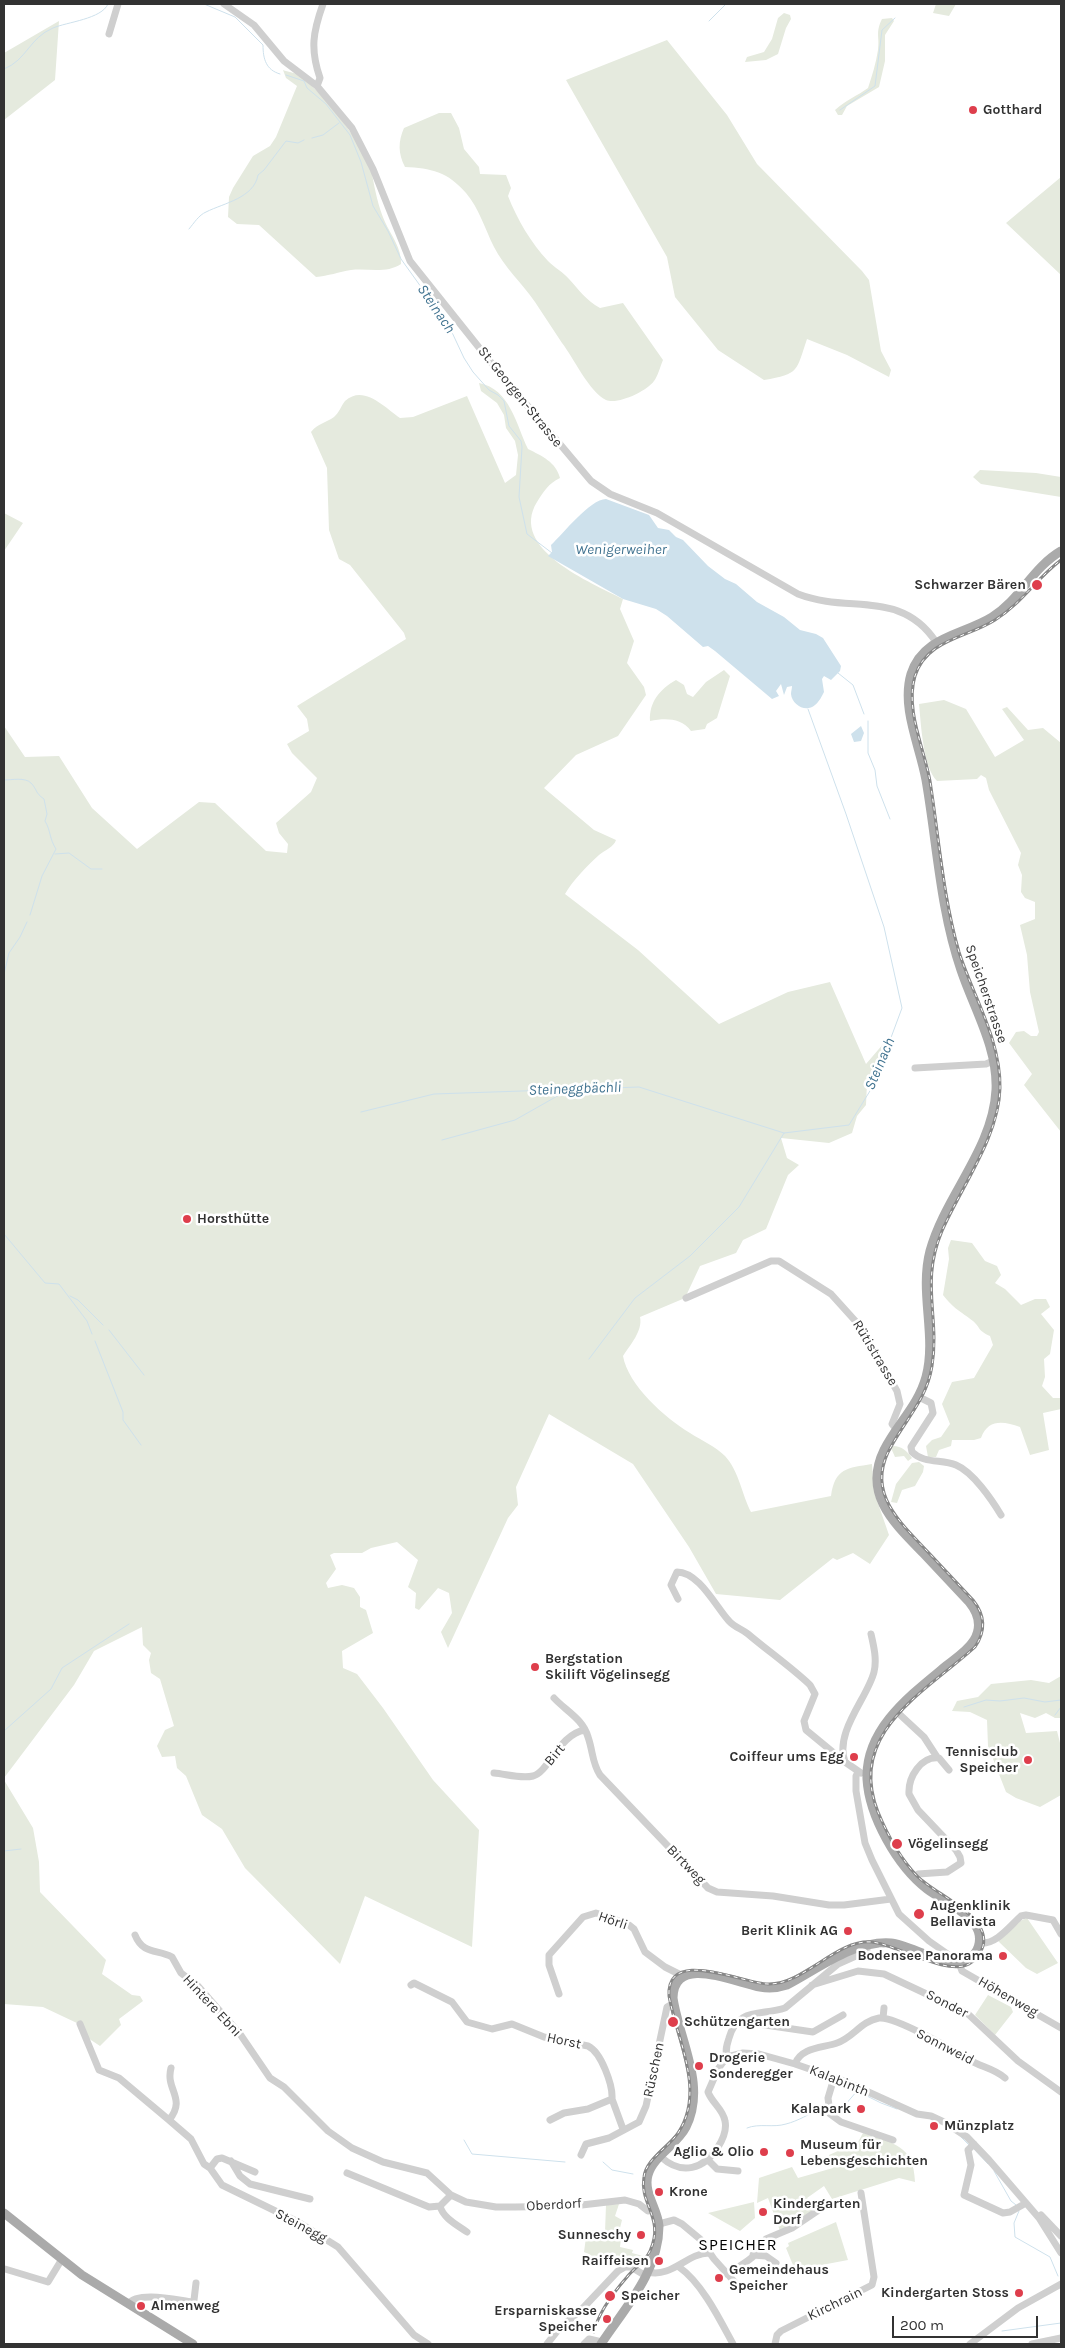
<!DOCTYPE html>
<html>
<head>
<meta charset="utf-8">
<style>
  body { margin:0 }
  #map { position:relative; width:1065px; height:2348px; overflow:hidden; background:#fff; font-family:Karla,sans-serif }
  canvas { display:block }
  .frame { position:absolute; inset:0; border:5px solid #323232; pointer-events:none }
  .scale { position:absolute; left:892px; top:2316px; width:146px; height:22px; box-sizing:border-box; border:2px solid #323232; border-top:0; padding-left:6px; font-size:15px; line-height:18px; white-space:nowrap; color:#323232; -webkit-text-stroke:4px #fff; paint-order:stroke }
</style>
</head>
<body>
<div id="map">
<canvas width="1065" height="2348"></canvas>
<div class="frame"></div>
<div class="scale">200 m</div>
</div>
<script>
const context = document.querySelector('canvas').getContext('2d');
context.lineJoin = 'round';
function fill(path, color) { context.fillStyle = color; context.fill(path, 'evenodd'); }
function trace(path, color, width, dash) { context.strokeStyle = color; context.lineWidth = width; context.lineCap = dash ? 'butt' : 'round'; context.setLineDash(dash || []); context.stroke(path); }
function write(font, color, halo, rows, align = 'center') {
  context.font = font + ' Karla,sans-serif'; context.lineWidth = 5; context.setLineDash([]); context.textBaseline = 'middle'; context.strokeStyle = halo; context.fillStyle = color; for (const [text, x, y, turn = 0] of rows) {
    context.save(); context.translate(x, y); context.rotate((+turn || 0) * Math.PI / 180); context.textAlign = isNaN(turn) ? turn : align; if (halo) context.strokeText(text, 0, 0); context.fillText(text, 0, 0); context.restore();
  }
}
fill(new Path2D(`
  M936,4H956L949,16L933,13Z
  M784,13L790,15L791,19L786,28L778,54L766,60L745,62L747,57L764,52L772,39L778,18Z
  M892,18L894,21L885,35V61L879,87L847,106L842,115H838L835,110C846,100 857,96 868,88C872,76 876,63 878,50C880,37 875,33 882,19Z
  M59,21L55,80L4,120V53Z
  M667,40L727,115L757,164L862,271L869,280L881,351L891,370L889,377L847,355L807,339C796,371 800,374 764,380L718,350L675,297L667,257L566,80Z
  M283,70C288,72 294,72 298,75C322,90 366,147 372,174C375,190 378,206 385,222C391,235 402,249 401,264C386,274 368,268 351,270C339,272 328,276 316,277L259,225L237,224L228,217L229,197L233,188L253,156L270,146L276,137L297,86L286,78Z
  M439,113H451L459,128L464,149L479,167L480,174L506,175L511,188L508,196C517,219 531,243 548,261C555,268 563,272 569,279C579,290 586,300 600,308L623,303L663,360C660,367 658,376 654,381C647,391 618,405 606,400C590,393 573,357 562,343C553,329 544,316 535,302C522,283 504,267 494,247C485,229 479,208 466,193C448,172 431,168 405,167C398,153 398,142 404,128Z
  M1061,177V275L1006,223Z
  M479,383C510,389 516,424 528,449C542,456 556,462 560,478C548,484 544,491 537,502C508,549 592,583 623,599L620,609L634,641L627,663L644,687L646,695L618,736L576,755L544,788L594,830L616,840C614,847 605,850 599,855C587,866 573,880 565,894L638,950L719,1024L788,992L830,982L866,1064L884,1043L888,1042L875,1072L867,1083L866,1105L857,1116L852,1133L829,1143L781,1138L787,1158L799,1165L788,1175L766,1229L743,1240L736,1253L700,1266L685,1298L640,1317C643,1331 630,1345 623,1356C628,1385 665,1418 690,1433C701,1440 716,1447 725,1456C739,1471 742,1495 751,1512L831,1496C835,1468 847,1468 872,1464L874,1492L889,1535L870,1564L853,1553L837,1560L833,1558L780,1600L716,1594L689,1547L633,1464L549,1414L516,1487L518,1505L508,1518L448,1648L441,1632L452,1613L449,1593L438,1588L419,1610L415,1608L416,1593L408,1587L418,1560L397,1542L371,1548L362,1553H334L330,1555L336,1569L326,1583L328,1588L342,1585L354,1588L360,1597V1607L366,1610L373,1633L342,1651L343,1668L357,1674L383,1708L433,1780L479,1830L472,1947L365,1896L340,1964L245,1868L222,1829L202,1815L186,1776L177,1768L175,1756L162,1757L157,1746L165,1730L174,1726L160,1679L151,1673L149,1660L151,1653L143,1645L142,1627L94,1651L74,1685L4,1778V726L25,757L59,756L92,808L137,849L199,802L215,803L266,851L287,853L288,844L279,833L276,823L311,792L317,778L292,753L287,744L309,731L307,719L297,706L406,639L404,633L350,565L339,559L329,530L327,468L311,432C318,423 326,423 334,417C339,413 341,406 345,401C364,384 385,408 400,418L413,417L467,396L505,483L516,475L518,455L515,441L506,428L504,415L497,403L481,391Z
  M980,470L1036,473L1061,477V497L981,484L973,477Z
  M4,513L23,523L4,551Z
  M724,670L730,676L717,718L707,724L705,729L691,731C681,718 666,718 650,721C649,702 660,689 676,680L684,685L687,694L693,697L706,682Z
  M944,700L966,709L995,757L1024,740L1002,709L1007,707L1028,730L1043,728L1061,743V1132L1024,1085L1032,1074L1009,1043L1016,1032L1024,1031L1031,1036H1037L1039,1032L1030,992L1027,955L1020,925L1035,919V902L1025,898L1021,892L1022,875L1018,865L1021,853L989,790L986,778L981,775L977,779L937,781C923,767 921,724 919,704Z
  M951,1240L972,1243L985,1261L997,1266L1001,1275L995,1283L1005,1289L1021,1305L1035,1299H1046L1050,1307L1041,1314L1054,1330L1050,1354L1044,1359L1045,1377L1042,1386L1053,1398H1061V1409L1043,1413L1049,1450L1030,1455L1020,1427C1003,1421 988,1419 981,1438L974,1440H952L951,1446L939,1450L936,1457H928L926,1446L932,1440L941,1437L950,1424L942,1404L952,1382L974,1378L993,1345L990,1336C977,1330 981,1328 973,1321C960,1311 954,1309 943,1295L949,1259L948,1248Z
  M893,1446C902,1446 907,1451 912,1458L908,1461L904,1456L895,1457L891,1448Z
  M919,1462L924,1466L923,1472L915,1486L902,1490L897,1503L891,1502L896,1484L912,1463Z
  M1061,1676V1718H1055L1046,1713L1035,1718L1020,1713L1026,1733L1057,1731L1061,1747V1795L1040,1807L1016,1798L1006,1792L988,1746L987,1720L970,1712L952,1711L957,1701L978,1697L991,1684L1031,1680L1049,1683Z
  M4,1780L33,1828L39,1862L40,1892L106,1960L102,1974L132,1995L140,1996L143,2001L119,2019L121,2025L100,2046L85,2036L79,2024L43,2007L4,2004Z
  M1027,1918L1058,1963L1037,1974L1026,1968L998,1941L1020,1921Z
  M988,1995L1011,2007L1013,2012L995,2035L975,2015Z
  M863,2133C893,2143 914,2145 915,2182L899,2178L832,2199L824,2186L807,2198L815,2210L789,2228L780,2231L768,2198L757,2203L759,2178L792,2167L798,2178L833,2168L829,2155L858,2142Z
  M754,2202L755,2218L740,2231L708,2213Z
  M619,2204L615,2216L622,2220L618,2236L621,2239L620,2247L633,2250L632,2253L643,2256C626,2277 604,2261 584,2252L587,2230L605,2232L606,2205Z
  M836,2222L848,2260L795,2270L786,2248L789,2246L788,2243Z`), '#e5eade');
fill(new Path2D(`
  M606,499L649,515L658,528L669,530L676,537L683,540L708,566L725,579L736,584L757,602L784,617L800,630L816,634L823,638L841,666L840,671L831,680L824,676L822,679L824,692C822,696 819,702 815,705C806,713 792,705 791,694C791,691 792,689 792,686L787,687L784,695L781,684L776,691L779,696L772,699L715,651L708,646L703,647L667,616L656,609L623,599L548,556L552,552L551,545C563,534 590,499 606,499Z
  M861,726L864,733L861,741L854,742L851,734Z`), '#cee1ec');
trace(new Path2D(`
  M204,4L235,17L263,45C263,59 266,70 280,74
  M709,21L726,4
  M4,69C27,60 29,38 53,28C67,22 102,19 108,4
  M286,75L304,81L307,88L326,104L350,135L361,162L373,206L388,231L401,259L449,326L464,358L473,372L489,390L498,395L504,401L509,426L521,441L522,447L519,497L527,534L552,553
  M840,110L875,86L882,30L895,18
  M312,138L323,135L339,123
  M189,229C194,223 199,215 206,212C224,203 254,198 258,175L264,170L286,141L298,143L304,140
  M838,673L853,685L864,714
  M868,721V753L875,770L877,786L890,819
  M4,780C12,780 25,777 31,783C37,789 35,793 44,799L47,814L45,821C51,831 49,838 56,849L42,876L30,915
  M55,854L69,853L91,869H102
  M4,974L9,953L20,937L27,922
  M361,1112L434,1094L639,1087L784,1133
  M442,1140L515,1120L568,1090
  M4,1234L45,1283L59,1284L87,1321L92,1334
  M70,1296L78,1300L103,1325
  M109,1330L144,1375
  M95,1341L123,1412V1420L141,1445
  M589,1359L635,1298L690,1256L739,1207L784,1133L849,1125L873,1086L902,1008L884,927L846,814L808,709
  M964,1707L986,1700L1000,1701L1024,1698L1045,1702L1061,1700
  M1055,1715L1061,1707
  M4,1731L51,1689L62,1668L129,1624
  M4,1851L21,1849
  M835,2108L845,2105L857,2091L881,2103L897,2109
  M747,2128C759,2123 773,2128 786,2124C798,2121 809,2114 820,2109
  M961,2137L969,2145
  M464,2140L472,2154L565,2162
  M974,2149L988,2164
  M603,2162L612,2170L633,2174
  M994,2171L1011,2201L1016,2205
  M1019,2211L1014,2223L1015,2237L1050,2257L1058,2276
  M1002,2331L1061,2323`), '#cee1ec', 1);
trace(new Path2D(`
  M224,4L254,25L284,61L317,86L352,128L373,169L410,261L489,360L591,481L610,494L657,513L798,594C850,614 901,589 936,642
  M109,34L118,4
  M317,86L320,78C310,49 313,32 323,4
  M915,1068L986,1064L993,1061
  M686,1298L771,1261H779L831,1294L859,1325L897,1391L900,1404L892,1424L897,1430
  M919,1397L931,1403L933,1413L911,1447L912,1452C924,1464 942,1459 956,1465C973,1472 992,1500 1001,1515
  M678,1599L671,1585L677,1572C699,1572 716,1607 729,1621C734,1627 742,1629 748,1634C768,1651 791,1667 810,1685L815,1694L804,1721L806,1730L840,1758L844,1759
  M554,1698C566,1711 583,1719 588,1737C593,1751 592,1763 600,1775L708,1888L717,1892L773,1896L829,1905H844L891,1899
  M896,1711L924,1737L937,1757
  M858,1772L856,1776V1791L865,1843L872,1860L899,1914L929,1941L949,1955L948,1962
  M494,1773C506,1774 521,1779 533,1776C549,1772 559,1734 585,1730
  M861,1773L845,1762C834,1732 868,1697 874,1672C877,1660 874,1647 871,1634
  M914,1877L918,1874L947,1872L961,1863L960,1857L956,1850L918,1810L909,1794C908,1777 921,1756 939,1758L949,1770
  M135,1935C143,1955 158,1949 172,1957L181,1973L198,1986L240,2034L270,2078L284,2087L328,2131L352,2148L383,2162L427,2173L451,2195L466,2202L496,2207H515L573,2206L625,2200L639,2204L648,2211L655,2210
  M980,1943C996,1945 1010,1926 1021,1916L1026,1915L1053,1920L1061,1934
  M959,1963L962,1971L1061,2028
  M411,1985L414,1983L452,2002L467,2022L492,2029L512,2024L544,2037L588,2046C601,2052 613,2085 612,2099
  M812,1985L858,1971L884,1974L967,2013L1018,2061L1061,2092
  M559,1994L549,1965V1955L583,1917L596,1913L603,1915L629,1925L634,1929L645,1952L665,1967L683,1976
  M883,2018L884,2008
  M738,2021L813,2032L843,2015
  M80,2024L99,2070L119,2078L169,2120C187,2098 165,2090 171,2068
  M727,2057C725,2050 727,2044 729,2038C738,2007 761,2016 785,2008L838,1964L867,1951V1946
  M795,2064C801,2047 823,2048 837,2043C853,2038 861,2021 879,2018C895,2016 953,2050 968,2059C980,2067 994,2068 1005,2078
  M834,2078L828,2098L830,2114L841,2122L893,2140
  M169,2120L191,2139L204,2164L210,2168L222,2185L298,2222L338,2247L414,2335L428,2344
  M550,2120L564,2113L588,2109L612,2099L623,2129
  M974,2144L968,2150L971,2165L964,2195L1003,2213L1010,2212L1026,2203
  M581,2155L586,2144L609,2138L639,2122L646,2106L667,2007L674,2003
  M661,2157C682,2176 704,2169 718,2147C723,2139 727,2130 725,2121C723,2109 712,2103 708,2092L718,2069L727,2057L743,2053L759,2054L795,2064L844,2081L917,2114L931,2116L944,2122L967,2137L989,2160L1039,2218L1061,2253
  M708,2160L717,2169L738,2171
  M231,2161L240,2176L250,2184L310,2199
  M210,2168L217,2159L222,2158L255,2172
  M347,2173L429,2207L440,2206
  M451,2195L440,2206C443,2218 457,2225 467,2232
  M1041,2215L1061,2236
  M659,2224L674,2220L682,2224L700,2239L714,2259L740,2288
  M753,2255L766,2256L776,2263
  M679,2267C702,2283 720,2320 733,2344
  M5,2269L48,2282L62,2259
  M648,2272C672,2278 687,2253 709,2253
  M727,2274C740,2266 761,2255 766,2239L792,2228L829,2203
  M128,2304C138,2291 176,2300 192,2302L194,2300L196,2283
  M547,2344L558,2330L583,2308L618,2271L625,2267H631L646,2276
  M584,2344L589,2339L602,2342
  M775,2344L777,2335L781,2331L872,2285L874,2277L861,2193
  M970,2344L1018,2308L1061,2284
  M1032,2344L1061,2338`), '#cfcfcf', 7);
trace(new Path2D(`
  M4,2213L82,2275L193,2344
  M601,2344C624,2309 659,2272 659,2226C658,2209 643,2193 648,2175C653,2156 677,2145 686,2127C707,2085 679,2040 673,1998C674,1953 736,1983 760,1987C770,1989 778,1988 787,1985C818,1969 854,1940 891,1943C914,1945 957,1977 975,1953C981,1945 981,1933 975,1925C964,1910 942,1900 927,1889C897,1866 869,1816 867,1779C865,1728 912,1694 947,1665C956,1658 968,1650 974,1640C982,1627 978,1613 969,1602C954,1586 939,1570 924,1554C895,1524 862,1495 884,1450C897,1424 918,1406 926,1377C937,1336 919,1293 930,1251C945,1196 993,1149 996,1090C998,1048 974,1009 961,970C940,909 937,843 926,780C920,746 901,708 911,674C923,636 963,635 992,617C1020,600 1032,568 1061,551`), '#aaa', 9);
const rail = new Path2D(`
  M594,2332C598,2313 614,2292 627,2277C634,2268 645,2262 650,2251C665,2218 639,2204 644,2177C646,2159 668,2148 678,2133C706,2091 677,2040 669,1996C666,1946 744,1984 768,1984C804,1985 836,1939 872,1942C898,1945 946,1976 969,1964C976,1960 981,1954 983,1946C991,1916 936,1895 917,1876C901,1859 887,1834 878,1812C846,1732 927,1691 975,1647C986,1631 985,1615 973,1600C958,1584 943,1568 928,1552C899,1521 864,1491 892,1445C907,1418 927,1398 932,1366C940,1317 920,1283 942,1231C961,1187 999,1137 1000,1088C1001,1040 973,996 959,952C943,897 939,838 930,781C924,748 905,709 915,676C927,639 967,638 995,620C1021,604 1037,578 1061,560`);
trace(rail, '#878787', 3);
trace(rail, '#fff', 1, [4]);
for (const [x, y, r, color] of [
  [973,110,5,"#de3e4c"],
  [1037,585,6,"#de3e4c"],
  [187,1219,5,"#de3e4c"],
  [535,1667,5,"#de3e4c"],
  [854,1757,5,"#de3e4c"],
  [1028,1760,5,"#de3e4c"],
  [897,1844,6,"#de3e4c"],
  [919,1914,6,"#de3e4c"],
  [848,1931,5,"#de3e4c"],
  [1003,1956,5,"#de3e4c"],
  [673,2022,6,"#de3e4c"],
  [699,2066,5,"#de3e4c"],
  [861,2109,5,"#de3e4c"],
  [934,2126,5,"#de3e4c"],
  [764,2152,5,"#de3e4c"],
  [790,2153,5,"#de3e4c"],
  [659,2192,5,"#de3e4c"],
  [763,2212,5,"#de3e4c"],
  [641,2235,5,"#de3e4c"],
  [659,2261,5,"#de3e4c"],
  [719,2278,5,"#de3e4c"],
  [1019,2293,5,"#de3e4c"],
  [610,2296,6,"#de3e4c"],
  [141,2306,5,"#de3e4c"],
  [607,2319,5,"#de3e4c"]
]) { const dot = new Path2D(); dot.arc(x, y, r, 0, 2 * Math.PI); context.fillStyle = color; context.fill(dot); trace(dot, '#fff', 2); }
write('bold 14px', '#323232', '#fff', [
  ["Gotthard",983,110],
  ["Schwarzer Bären",1026,585,"right"],
  ["Horsthütte",197,1219],
  ["Bergstation",545,1659],
  ["Skilift Vögelinsegg",545,1675],
  ["Tennisclub",1018,1752,"right"],
  ["Speicher",1018,1768,"right"],
  ["Coiffeur ums Egg",844,1757,"right"],
  ["Vögelinsegg",908,1844],
  ["Augenklinik",930,1906],
  ["Bellavista",930,1922],
  ["Berit Klinik AG",838,1931,"right"],
  ["Bodensee Panorama",993,1956,"right"],
  ["Schützengarten",684,2022],
  ["Drogerie",709,2058],
  ["Sonderegger",709,2074],
  ["Kalapark",851,2109,"right"],
  ["Münzplatz",944,2126],
  ["Museum für",800,2145],
  ["Lebensgeschichten",800,2161],
  ["Aglio & Olio",754,2152,"right"],
  ["Krone",669,2192],
  ["Kindergarten",773,2204],
  ["Dorf",773,2220],
  ["Sunneschy",631,2235,"right"],
  ["Raiffeisen",649,2261,"right"],
  ["Gemeindehaus",729,2270],
  ["Speicher",729,2286],
  ["Kindergarten Stoss",1009,2293,"right"],
  ["Speicher",621,2296],
  ["Almenweg",151,2306],
  ["Ersparniskasse",597,2311,"right"],
  ["Speicher",597,2327,"right"]
], 'left');
write('14px', '#323232', '#fff', [
  ["St. Georgen-Strasse",520,397,51],
  ["Speicherstrasse",986,994,71],
  ["Rütistrasse",875,1353,59],
  ["Birt",555,1755,-50],
  ["Birtweg",686,1865,46],
  ["Hörli",613,1921,19],
  ["Höhenweg",1008,1997,30],
  ["Sonder",947,2004,27],
  ["Hintere Ebni",212,2006,47],
  ["Horst",564,2041,12],
  ["Sonnweid",945,2047,27],
  ["Rüschen",654,2070,-78],
  ["Kalabinth",839,2081,22],
  ["Oberdorf",554,2205,-3],
  ["Steinegg",301,2226,28],
  ["Kirchrain",835,2304,-26]
]);
write('italic 15px', '#427491', '#fff', [
  ["Steinach",436,309,56],
  ["Wenigerweiher",621,550],
  ["Steinach",880,1064,-67],
  ["Steineggbächli",575,1089,-2]
]);
context.letterSpacing = '1px';
write('16px', '#000', '#fff', [
  ["SPEICHER",738,2245]
]);
context.letterSpacing = '0px';
</script>
</body>
</html>
